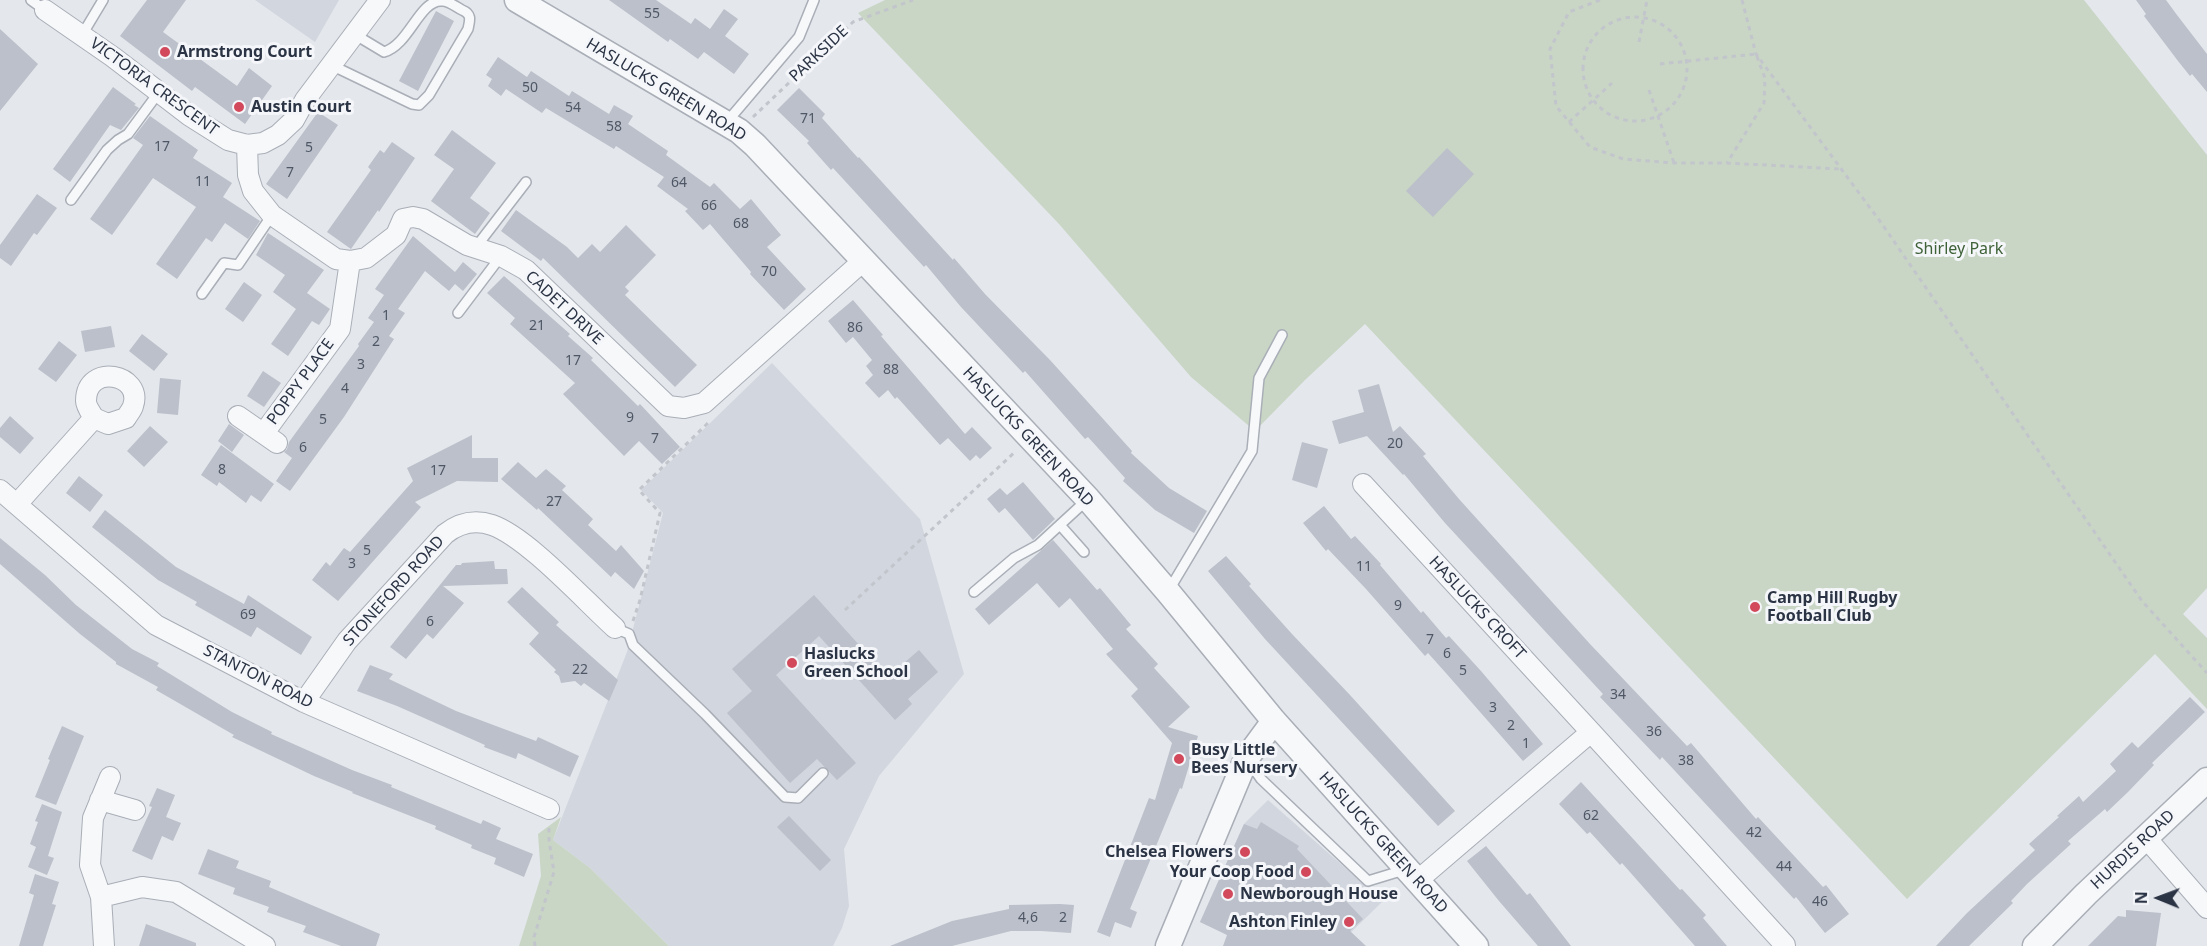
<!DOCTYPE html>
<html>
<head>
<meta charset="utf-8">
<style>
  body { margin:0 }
  #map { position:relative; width:2207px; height:946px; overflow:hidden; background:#e4e7ec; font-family:"Noto Sans",sans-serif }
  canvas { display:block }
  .north { position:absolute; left:2129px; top:868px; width:60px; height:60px; -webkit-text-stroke:4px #f4f6f9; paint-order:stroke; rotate:271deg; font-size:16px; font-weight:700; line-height:24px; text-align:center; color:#2b3445 }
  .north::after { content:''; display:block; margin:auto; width:21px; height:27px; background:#2b3445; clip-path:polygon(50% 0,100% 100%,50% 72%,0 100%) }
</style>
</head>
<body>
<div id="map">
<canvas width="2207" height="946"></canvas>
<div class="north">N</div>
</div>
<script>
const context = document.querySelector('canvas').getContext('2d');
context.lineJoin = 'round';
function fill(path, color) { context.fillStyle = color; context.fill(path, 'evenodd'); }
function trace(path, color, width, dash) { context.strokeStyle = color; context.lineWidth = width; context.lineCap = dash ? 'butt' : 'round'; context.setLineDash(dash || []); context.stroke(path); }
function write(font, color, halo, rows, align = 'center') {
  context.font = font + ' "Noto Sans",sans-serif'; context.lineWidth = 6; context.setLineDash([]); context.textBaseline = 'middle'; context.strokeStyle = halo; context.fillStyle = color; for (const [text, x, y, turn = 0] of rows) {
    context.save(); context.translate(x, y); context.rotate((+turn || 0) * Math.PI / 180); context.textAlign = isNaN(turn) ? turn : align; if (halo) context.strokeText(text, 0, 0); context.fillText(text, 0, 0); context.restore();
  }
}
fill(new Path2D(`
  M255,0H339L315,42Z
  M772,363L920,519L964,674L879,776L844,849L849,906L842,928L833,946H669L590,868L553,840L627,652L663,513L641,490Z
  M1268,800L1383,901L1337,946H1255L1200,922L1244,824Z`), '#d2d6de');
fill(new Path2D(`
  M885,0H2084L2207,155V588L2183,614L2207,638V709L2155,654L1907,899L1365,324L1305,380L1255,431L1191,377L1059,224L858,13Z
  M561,817L553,840L590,868L669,946H519L541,876L538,834Z`), '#c9d6c5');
fill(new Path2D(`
  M147,0H186L163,32L237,86L249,68L272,86L245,124L195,87L192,91L120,36Z
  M609,0H656L691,24L695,18L710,29L724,9L738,19L725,36L749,54L734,74L704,52L698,59L670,39L668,42Z
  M2136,0H2166L2177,15L2207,54V92L2192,74L2190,76L2178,61L2144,16L2146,14Z
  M436,11L454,21L418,91L399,81Z
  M0,29L38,64L0,111Z
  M498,57L527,77L531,71L569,96L572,91L609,114L614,105L633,116L628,124L668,151L666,155L710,187L714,183L740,209L751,199L781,235L767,247L806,289L784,310L750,274L751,272L710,224L703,230L685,211L688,209L657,186L664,177L616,146L614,149L546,108L542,113L506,89L501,96L488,86L492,79L486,75Z
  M113,87L136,104L134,105L139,108L121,130L110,125L70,182L53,169Z
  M799,88L825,114L822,118L858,158L859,157L872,171L953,260L954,258L985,294L1050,360L1132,451L1131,453L1169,488L1207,511L1194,533L1155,510L1123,481L1125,478L1088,437L1085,439L1025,371L1023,373L961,307L926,265L924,267L833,168L831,170L807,143L809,141L777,110Z
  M318,112L338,125L287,199L266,184Z
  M150,116L198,150L193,158L232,183L223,197L260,221L248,239L225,223L212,242L206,238L177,279L156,264L196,207L153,178L112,235L90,219L143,145L133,138Z
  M452,130L496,163L470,198L490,213L475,234L431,201L454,169L434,155Z
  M392,142L415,158L379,212L378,210L351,249L327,232L371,170L368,167L380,150L384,153Z
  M1447,148L1474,174L1433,217L1406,191Z
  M37,194L57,208L37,235L34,233L11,266L0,258V245Z
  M516,210L567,247L578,258L592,244L600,252L626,225L656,255L625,287L629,291L625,295L697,365L675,387L543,258L541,261L501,231Z
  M268,233L324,270L307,293L330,309L319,325L312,321L288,356L271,344L296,309L273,292L285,275L256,255Z
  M413,236L455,272L463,262L477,274L463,291L455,284L449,291L425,271L398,309L405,313L389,336L394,339L344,417L290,491L276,481L292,458L284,452L287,449L289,442L359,346L358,344L374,322L368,318L384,295L375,289Z
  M504,276L570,334L568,336L593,358L591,360L638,406L640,404L680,447L662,464L639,441L624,456L563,394L575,383L510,324L515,318L487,293Z
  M244,282L262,295L243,322L225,309Z
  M853,300L883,335L881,336L965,434L972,427L992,448L980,459L976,455L970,461L948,438L940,445L897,397L895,399L888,390L879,398L865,383L873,375L866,366L872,360L853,337L846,343L828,321Z
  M111,326L115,347L85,352L81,331Z
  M142,334L168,354L154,371L129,351Z
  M59,341L77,355L56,382L38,369Z
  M263,371L281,383L264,407L247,396Z
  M160,378L181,380L178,415L157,413Z
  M1379,384L1393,432L1400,426L1426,454L1423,456L1459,499L1590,644L1687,746L1691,743L1756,819L1758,817L1823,887L1826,885L1849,914L1825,933L1796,897L1794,899L1662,757L1660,760L1600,697L1603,694L1445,523L1404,474L1403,475L1367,436L1339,444L1332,421L1364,412L1358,390Z
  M10,416L34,438L20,454L0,437V428Z
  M229,424L244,435L232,452L218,441Z
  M150,426L168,442L144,467L127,451Z
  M472,435V458H498V482L457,481L415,502L421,507L338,601L312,580L326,562L330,566L344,548L350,552L413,481L407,468Z
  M1302,442L1328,449L1317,488L1292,480Z
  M221,445L274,484L261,502L251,495L246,503L219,482L217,486L201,475Z
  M518,462L536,478L546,469L566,486L562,490L593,519L588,525L616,551L621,545L644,571L634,589L615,572L611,577L538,508L537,510L501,479Z
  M79,476L103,495L90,512L66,493Z
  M1023,482L1055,519L1033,540L1005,508L999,513L987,499L1000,488L1007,495Z
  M1324,506L1351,539L1355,536L1381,564L1380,565L1421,613L1423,611L1446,638L1449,636L1481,671L1543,744L1523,761L1445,672L1428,653L1425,656L1366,589L1328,549L1326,551L1303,523Z
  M105,510L176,567L244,604L248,595L312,637L301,655L257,627L251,637L195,605L197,602L158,580L92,527Z
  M0,538L45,575L76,605L132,649L159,663L157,666L232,712L272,732L271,734L352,770L392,785L391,787L481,824L483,820L501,828L496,839L533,854L524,877L494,864L496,858L471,848L472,845L435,829L436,826L352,793L353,792L314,776L232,737L234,735L156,690L158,687L116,664V662L80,634L0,564Z
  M1053,540L1097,590L1100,588L1131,625L1126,629L1158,664L1154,668L1190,707L1168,727L1198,736L1182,789L1180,788L1130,909L1137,912L1131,928L1115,922L1110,937L1097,932L1149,798L1155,800L1172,743L1131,696L1138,689L1106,654L1113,649L1070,598L1059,608L1037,583L989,625L975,609Z
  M1226,556L1251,584L1249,586L1292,634L1350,695L1455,811L1438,826L1265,639L1208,571Z
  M494,561L495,569H507L508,584L443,586L464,603L433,639L427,634L406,659L390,647L456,565H461L462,563Z
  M522,587L559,622L556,625L618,680L609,701L584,683L581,686L575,681L561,683L559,676L554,672L556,670L529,644L539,633L507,602Z
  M814,595L888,677L919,650L938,672L908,699L912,704L895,720L819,636L776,675L856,763L837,780L817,759L790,783L727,713L752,691L732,669Z
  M370,665L393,674L389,679L456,711L536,741L538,737L579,756L570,777L518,753L516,759L484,747L485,745L397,706L357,691Z
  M2190,697L2205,712L2152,763L2154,765L2128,792L2107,812L2105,809L2068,841L2071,844L2027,884L2011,901L2013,903L1969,946H1936L1967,913L2035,850L2029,844L2059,817L2057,816L2079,796L2083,802L2116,771L2110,764L2132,742L2138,748Z
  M62,726L84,736L56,805L35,797L50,760L48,759Z
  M1581,782L1680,890L1682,889L1706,915L1703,918L1727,946H1695L1622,863L1620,865L1590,832L1587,834L1559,804Z
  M157,788L175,795L166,817L181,823L173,841L162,836L152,860L132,851L152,807L149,806Z
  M42,804L62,812L48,856L54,858L47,875L28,867L36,847L30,844L38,822L35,821Z
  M789,816L831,860L820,871L777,827Z
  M1261,822L1299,846L1297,849L1363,919L1350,931L1366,946H1223L1227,935L1200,922L1244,824L1257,829Z
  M1486,846L1527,895L1530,893L1571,946H1538L1499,901L1467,861Z
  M208,849L239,861L236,868L271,881L269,887L380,934L376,946H341L303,932L306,926L267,912L269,907L233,894L235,888L198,874Z
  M35,874L59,882L52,904L56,905L43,946H19L34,895L29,893Z
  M1060,904L1074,905L1071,933L1041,931H1011L952,946H890L952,921L1009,909V905Z
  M2126,910L2161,913L2156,946H2088L2118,916L2126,917Z
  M146,924L196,943V946H139Z`), '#bbc0ca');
const service = new Path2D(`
  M31,0L45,10
  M82,35L103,0
  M331,65L412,104L419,105L429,95L468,29C470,20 472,14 462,10C456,7 448,0 441,1C419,1 409,45 384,52L354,34
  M726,123L799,37L814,0
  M71,200L107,150L118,140L128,134L159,92
  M476,247L526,182
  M202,294L224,263L238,265L272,215
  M458,313L501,256
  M1060,525L1084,552
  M1169,590L1252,451L1259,378L1282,335
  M974,592L1014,558L1038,545L1088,499
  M615,628L629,634L633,645L705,714L785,797L798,798L823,773
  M1248,760L1261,779L1368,881L1404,870`);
const minor = new Path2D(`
  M45,10L113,57L190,116L228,140L247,145L263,143L278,135L294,120L305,100L380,0
  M247,145L248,175L253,191L272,215L336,259L350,261L366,258L396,235L403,219L413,217L423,219L467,245L501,256L526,270L668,406L684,408L704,403L863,261
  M238,416L277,443
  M264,433L340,329L350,261
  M1363,484L1591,732L1417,881
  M0,490L156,625L304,702L549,809
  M17,504L94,418C91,413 86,406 86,401C86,362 144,374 133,406C132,410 128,414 126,418L108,424L94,418
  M304,702L347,641L445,534C459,523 474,519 492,525C527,537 585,601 615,628
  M1591,732L1785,945
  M110,777L93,818L90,865L101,897L142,887L176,892L265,946
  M100,800L135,810
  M2147,839L2207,908
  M101,897L104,946`);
const tertiary = new Path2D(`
  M517,0L739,131L755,145L1088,499L1168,592L1274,721L1476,946
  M1168,946L1246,759L1274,721
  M2035,946L2086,894L2207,780`);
trace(service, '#a9aeb7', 12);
trace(minor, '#a9aeb7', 22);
trace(tertiary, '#a9aeb7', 27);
trace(new Path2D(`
  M1600,0L1569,12L1550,49L1556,106L1590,147L1623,159L1674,163H1727L1841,169
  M1742,0L1756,54L1882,224L2142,601L2207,673
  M1583 69a52 52 0 1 1 104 0a52 52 0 1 1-104 0Z
  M1639,42L1647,0
  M1660,64L1756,54L1765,78L1764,103L1727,163
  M1649,90L1674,163
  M753,117L853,22L913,0
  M1569,122L1612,83
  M845,610L1016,451
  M633,621L640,600L660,513L639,490L708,423
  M535,946L534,937L554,872L549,840V826`), '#c2c5cb', 3, [4.5, 4.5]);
trace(service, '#f7f8fa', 9);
trace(minor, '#f7f8fa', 20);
trace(tertiary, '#f7f8fa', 24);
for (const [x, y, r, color] of [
  [165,52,6,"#d1495b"],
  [239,107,6,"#d1495b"],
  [1755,607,6,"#d1495b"],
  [792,663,6,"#d1495b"],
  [1179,759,6,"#d1495b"],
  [1245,852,6,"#d1495b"],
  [1306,872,6,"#d1495b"],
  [1228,894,6,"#d1495b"],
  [1349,922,6,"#d1495b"]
]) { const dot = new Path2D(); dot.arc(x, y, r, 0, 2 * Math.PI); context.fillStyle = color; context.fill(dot); trace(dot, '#f4f6f9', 2); }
write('14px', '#4f5766', null, [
  ["55",652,14],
  ["50",530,88],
  ["54",573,108],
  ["71",808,119],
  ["58",614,127],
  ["17",162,147],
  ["5",309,148],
  ["7",290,173],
  ["11",203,182],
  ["64",679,183],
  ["66",709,206],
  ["68",741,224],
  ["70",769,272],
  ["1",386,316],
  ["21",537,326],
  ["86",855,328],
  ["2",376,342],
  ["17",573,361],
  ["3",361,365],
  ["88",891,370],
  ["4",345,389],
  ["9",630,418],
  ["5",323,420],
  ["7",655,439],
  ["20",1395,444],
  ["6",303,448],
  ["8",222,470],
  ["17",438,471],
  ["27",554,502],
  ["5",367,551],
  ["3",352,564],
  ["11",1364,567],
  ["9",1398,606],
  ["69",248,615],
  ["6",430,622],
  ["7",1430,640],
  ["6",1447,654],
  ["22",580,670],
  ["5",1463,671],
  ["34",1618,695],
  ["3",1493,708],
  ["2",1511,726],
  ["36",1654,732],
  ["1",1526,744],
  ["38",1686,761],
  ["62",1591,816],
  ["42",1754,833],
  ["44",1784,867],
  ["46",1820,902],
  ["4,6",1028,918],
  ["2",1063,918]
]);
write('bold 16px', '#2b3445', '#f4f6f9', [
  ["Armstrong Court",177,52],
  ["Austin Court",251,107],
  ["Camp Hill Rugby",1767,598],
  ["Football Club",1767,616],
  ["Haslucks",804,654],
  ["Green School",804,672],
  ["Busy Little",1191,750],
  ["Bees Nursery",1191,768],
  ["Chelsea Flowers",1233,852,"right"],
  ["Your Coop Food",1294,872,"right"],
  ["Newborough House",1240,894],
  ["Ashton Finley",1337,922,"right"]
], 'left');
write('16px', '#2b3445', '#f4f6f9', [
  ["PARKSIDE",819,54,-43],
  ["VICTORIA CRESCENT",154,87,36],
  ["HASLUCKS GREEN ROAD",666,90,31],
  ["CADET DRIVE",564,308,43],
  ["POPPY PLACE",301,382,-54],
  ["HASLUCKS GREEN ROAD",1028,437,47],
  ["STONEFORD ROAD",394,591,-48],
  ["HASLUCKS CROFT",1477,608,47],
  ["STANTON ROAD",258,677,27],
  ["HASLUCKS GREEN ROAD",1383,843,48],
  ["HURDIS ROAD",2133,850,-43]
]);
write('16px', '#3f6138', '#f4f6f9', [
  ["Shirley Park",1959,249]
]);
</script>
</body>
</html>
